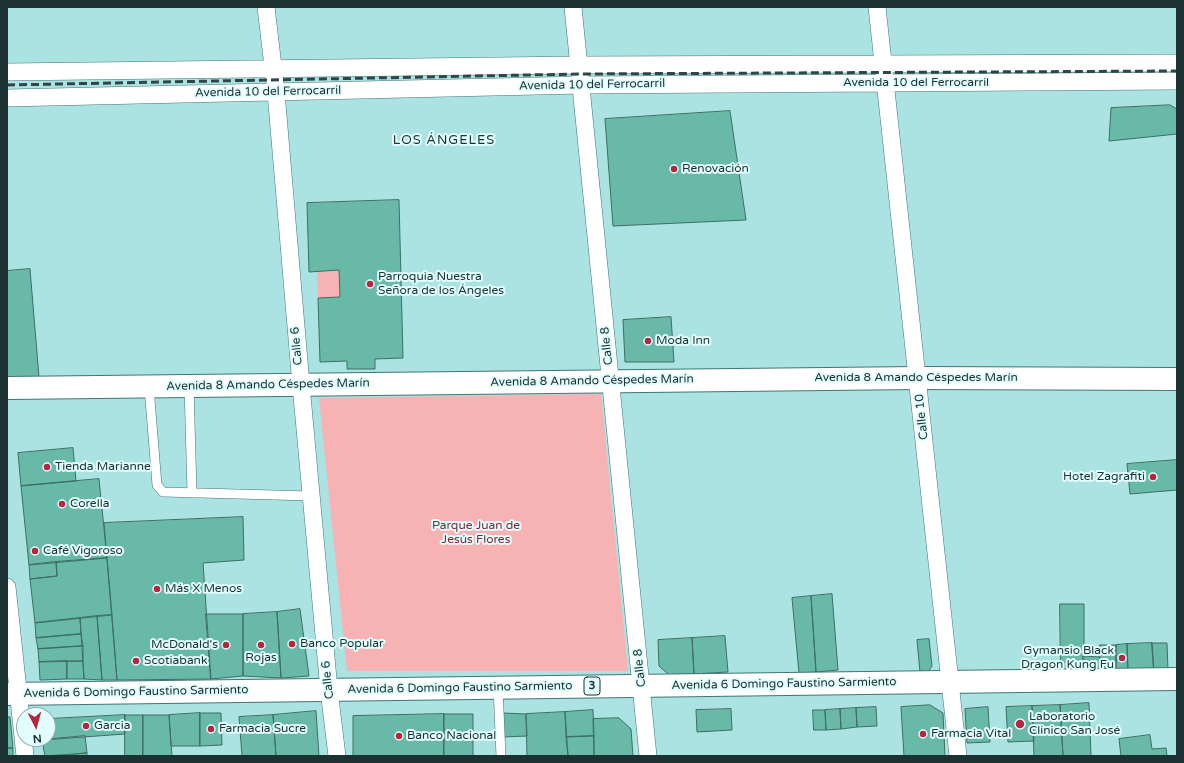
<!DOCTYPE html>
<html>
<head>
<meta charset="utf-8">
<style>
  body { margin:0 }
  #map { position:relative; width:1184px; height:763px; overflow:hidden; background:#abe2e2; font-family:"Varela Round",sans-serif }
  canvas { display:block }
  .frame { position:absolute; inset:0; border:8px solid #1b3132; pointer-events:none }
  .north { position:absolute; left:16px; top:707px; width:40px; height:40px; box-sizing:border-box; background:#e2fdfd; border:1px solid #92abac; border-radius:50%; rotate:174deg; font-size:11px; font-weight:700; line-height:16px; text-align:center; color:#1b3132 }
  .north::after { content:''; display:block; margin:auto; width:14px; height:18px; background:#b7253f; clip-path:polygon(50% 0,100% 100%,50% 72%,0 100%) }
</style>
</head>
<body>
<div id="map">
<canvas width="1184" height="763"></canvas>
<div class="frame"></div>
<div class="north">N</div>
</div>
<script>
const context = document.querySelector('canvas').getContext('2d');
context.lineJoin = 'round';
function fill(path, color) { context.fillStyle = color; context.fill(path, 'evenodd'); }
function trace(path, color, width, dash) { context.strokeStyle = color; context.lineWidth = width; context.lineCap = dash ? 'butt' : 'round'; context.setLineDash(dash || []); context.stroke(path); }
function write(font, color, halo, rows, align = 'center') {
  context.font = font + ' "Varela Round",sans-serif'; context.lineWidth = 4; context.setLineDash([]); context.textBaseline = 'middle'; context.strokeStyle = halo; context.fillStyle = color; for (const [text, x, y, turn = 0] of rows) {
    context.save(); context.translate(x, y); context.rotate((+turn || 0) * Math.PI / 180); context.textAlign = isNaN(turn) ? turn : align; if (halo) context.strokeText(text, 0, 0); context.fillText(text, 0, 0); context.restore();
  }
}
fill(new Path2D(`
  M339,270L340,297L318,298L317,271Z
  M601,394L628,671H347L319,398Z`), '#f7b2b4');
const building = new Path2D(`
  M1170,105L1177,109V134L1109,141L1111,108Z
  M730,111L746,220L613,226L605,119Z
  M399,200L403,358L375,359V369H347V361L320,362L318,298L340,297L339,270L309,272L307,203Z
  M30,269L39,377L9,379L7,377V271Z
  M671,317L674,362H625L623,320Z
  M73,448L76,481L21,486L18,453Z
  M1177,460V490L1130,494L1127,464Z
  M99,479L107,558L29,565L21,486Z
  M243,517L244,560L203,563L211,679L117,680L104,523Z
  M107,558L112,615L35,623L30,579L57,576L56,562Z
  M56,562L57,576L30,579L29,565Z
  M832,594L838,670L816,672L811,596Z
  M811,596L816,672L799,673L792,598Z
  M1060,604H1084V671L1061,672Z
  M300,609L309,676L281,678L277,612Z
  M277,612L281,678L243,676V614Z
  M206,614H243V676L211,679Z
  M112,615L117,680H102L97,616Z
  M97,616L102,680L84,679L80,618Z
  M80,618L81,634L36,638L35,623Z
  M81,634L83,646L38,649L36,638Z
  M725,636L728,672L694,674L692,638Z
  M692,638L694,674L669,675L659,666L658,640Z
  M929,639L932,666L928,672H920L917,640Z
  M1152,643L1154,671L1128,672L1127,644Z
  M1152,643H1167L1168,670L1154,671Z
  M1127,644L1128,672L1116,671V645Z
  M1100,645H1116V671H1100Z
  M83,646V661L39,662L38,649Z
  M1083,656L1100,657V671H1084Z
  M67,661H83L84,679H67Z
  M67,661V679L40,680L39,662Z
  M1089,703L1091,756H1063L1060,705Z
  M930,705L943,713L945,756H904L901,707Z
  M1060,705L1063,756H1034L1032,706Z
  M1032,706L1034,741L1008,742L1006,707Z
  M876,707L877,726L857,727L856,708Z
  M988,707L990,742L967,743L965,709Z
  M856,708L857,727L841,729L840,709Z
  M731,709L732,730L697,732L696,710Z
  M840,709L841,729L826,730L825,710Z
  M593,710L594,736L566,737L565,712Z
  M813,710H825L826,730H814Z
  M316,711L319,756H276L273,715Z
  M565,712L568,756H527L526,714Z
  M200,713H221L222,745L200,746Z
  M200,713V746H171L169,715Z
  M502,713L526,714L527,736L503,737Z
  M444,714H473V756H444Z
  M444,714V756H353V716Z
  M125,715H143V756H125Z
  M125,715V734L42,740L48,739V719Z
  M143,715H169L172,756H143Z
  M273,715L276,756H242L239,717Z
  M7,717H10L13,748H7Z
  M619,718L631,729L633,756H594L593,719Z
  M1150,735L1152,749L1166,748L1167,756H1121L1119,739Z
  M85,736L87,753L45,756L42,740Z
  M594,736V756H568L566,737Z
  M7,748H13V756H7Z
  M87,753V756H64Z`);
fill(building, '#68b9a7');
trace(building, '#3e6e62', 1);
const lane = new Path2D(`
  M189,386L192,493
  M149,387L157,485L163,492L311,496
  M498,687L501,756`);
const street = new Path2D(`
  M266,7L276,92L301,385L329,690L337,756
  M573,7L648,756
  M877,7L958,756
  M7,72L579,65L1177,63
  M7,98L582,85L1177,81
  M7,587L25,756`);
const secondary = new Path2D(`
  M7,388L918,378L1177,379`);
const primary = new Path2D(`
  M7,694L1177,679`);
trace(lane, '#417576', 10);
trace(street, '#417576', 18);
trace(secondary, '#417576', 24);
trace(primary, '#417576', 24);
trace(lane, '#fff', 9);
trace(street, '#fff', 17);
trace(secondary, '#fff', 22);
trace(primary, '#fff', 22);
trace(new Path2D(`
  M7,85L580,74L1177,71`), '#2d4748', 3, [8, 4]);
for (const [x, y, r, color] of [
  [674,169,4,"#b7253f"],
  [370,284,4,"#b7253f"],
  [648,341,4,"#b7253f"],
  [47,467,4,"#b7253f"],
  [1153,477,4,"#b7253f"],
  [62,504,4,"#b7253f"],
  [35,551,4,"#b7253f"],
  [157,589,4,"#b7253f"],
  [292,644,4,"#b7253f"],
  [226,645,4,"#b7253f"],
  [261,645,4,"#b7253f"],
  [1122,658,4,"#b7253f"],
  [136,661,4,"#b7253f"],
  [1020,724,5,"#b7253f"],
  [86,726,4,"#b7253f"],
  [211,729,4,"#b7253f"],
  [923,734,4,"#b7253f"],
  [399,736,4,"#b7253f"]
]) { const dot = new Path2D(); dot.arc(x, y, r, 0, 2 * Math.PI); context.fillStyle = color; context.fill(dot); trace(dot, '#e2fdfd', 1.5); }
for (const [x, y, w] of [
  [592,686,16]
]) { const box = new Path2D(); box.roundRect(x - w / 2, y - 9, w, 18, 3); context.fillStyle = '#e2fdfd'; context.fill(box); trace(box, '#1b3132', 1); }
write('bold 11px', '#1b3132', null, [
  ["3",592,686]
]);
write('12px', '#1b3132', '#e2fdfd', [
  ["Avenida 10 del Ferrocarril",916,83],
  ["Avenida 10 del Ferrocarril",592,85,-1],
  ["Avenida 10 del Ferrocarril",268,92,-1],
  ["Calle 6",297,346,-95],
  ["Calle 8",607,346,-96],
  ["Avenida 8 Amando Céspedes Marín",916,378],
  ["Avenida 8 Amando Céspedes Marín",592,381,-1],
  ["Avenida 8 Amando Céspedes Marín",268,385,-1],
  ["Calle 10",922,417,-96],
  ["Calle 8",640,668,-96],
  ["Calle 6",328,680,-96],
  ["Avenida 6 Domingo Faustino Sarmiento",784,684,-1],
  ["Avenida 6 Domingo Faustino Sarmiento",460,688,-1],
  ["Avenida 6 Domingo Faustino Sarmiento",136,692,-1]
]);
write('12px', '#1b3132', '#e2fdfd', [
  ["Renovación",682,169],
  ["Parroquia Nuestra",378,277],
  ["Señora de los Ángeles",378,291],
  ["Moda Inn",656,341],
  ["Tienda Marianne",55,467],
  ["Hotel Zagrafiti",1145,477,"right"],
  ["Corella",70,504],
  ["Café Vigoroso",43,551],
  ["Más X Menos",165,589],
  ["Banco Popular",300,644],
  ["McDonald's",218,645,"right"],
  ["Gymansio Black",1114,651,"right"],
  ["Dragon Kung Fu",1114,665,"right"],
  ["Rojas",261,658,"center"],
  ["Scotiabank",144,661],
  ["Laboratorio",1029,717],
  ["Clinico San José",1029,731],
  ["Garcia",94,726],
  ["Farmacia Sucre",219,729],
  ["Farmacia Vital",931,734],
  ["Banco Nacional",407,736]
], 'left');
write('12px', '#7b2932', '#e2fdfd', [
  ["Parque Juan de",476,526],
  ["Jesús Flores",476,540]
]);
context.letterSpacing = '1px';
write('13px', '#1b3132', '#e2fdfd', [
  ["LOS ÁNGELES",444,141]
]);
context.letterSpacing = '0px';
</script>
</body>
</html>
